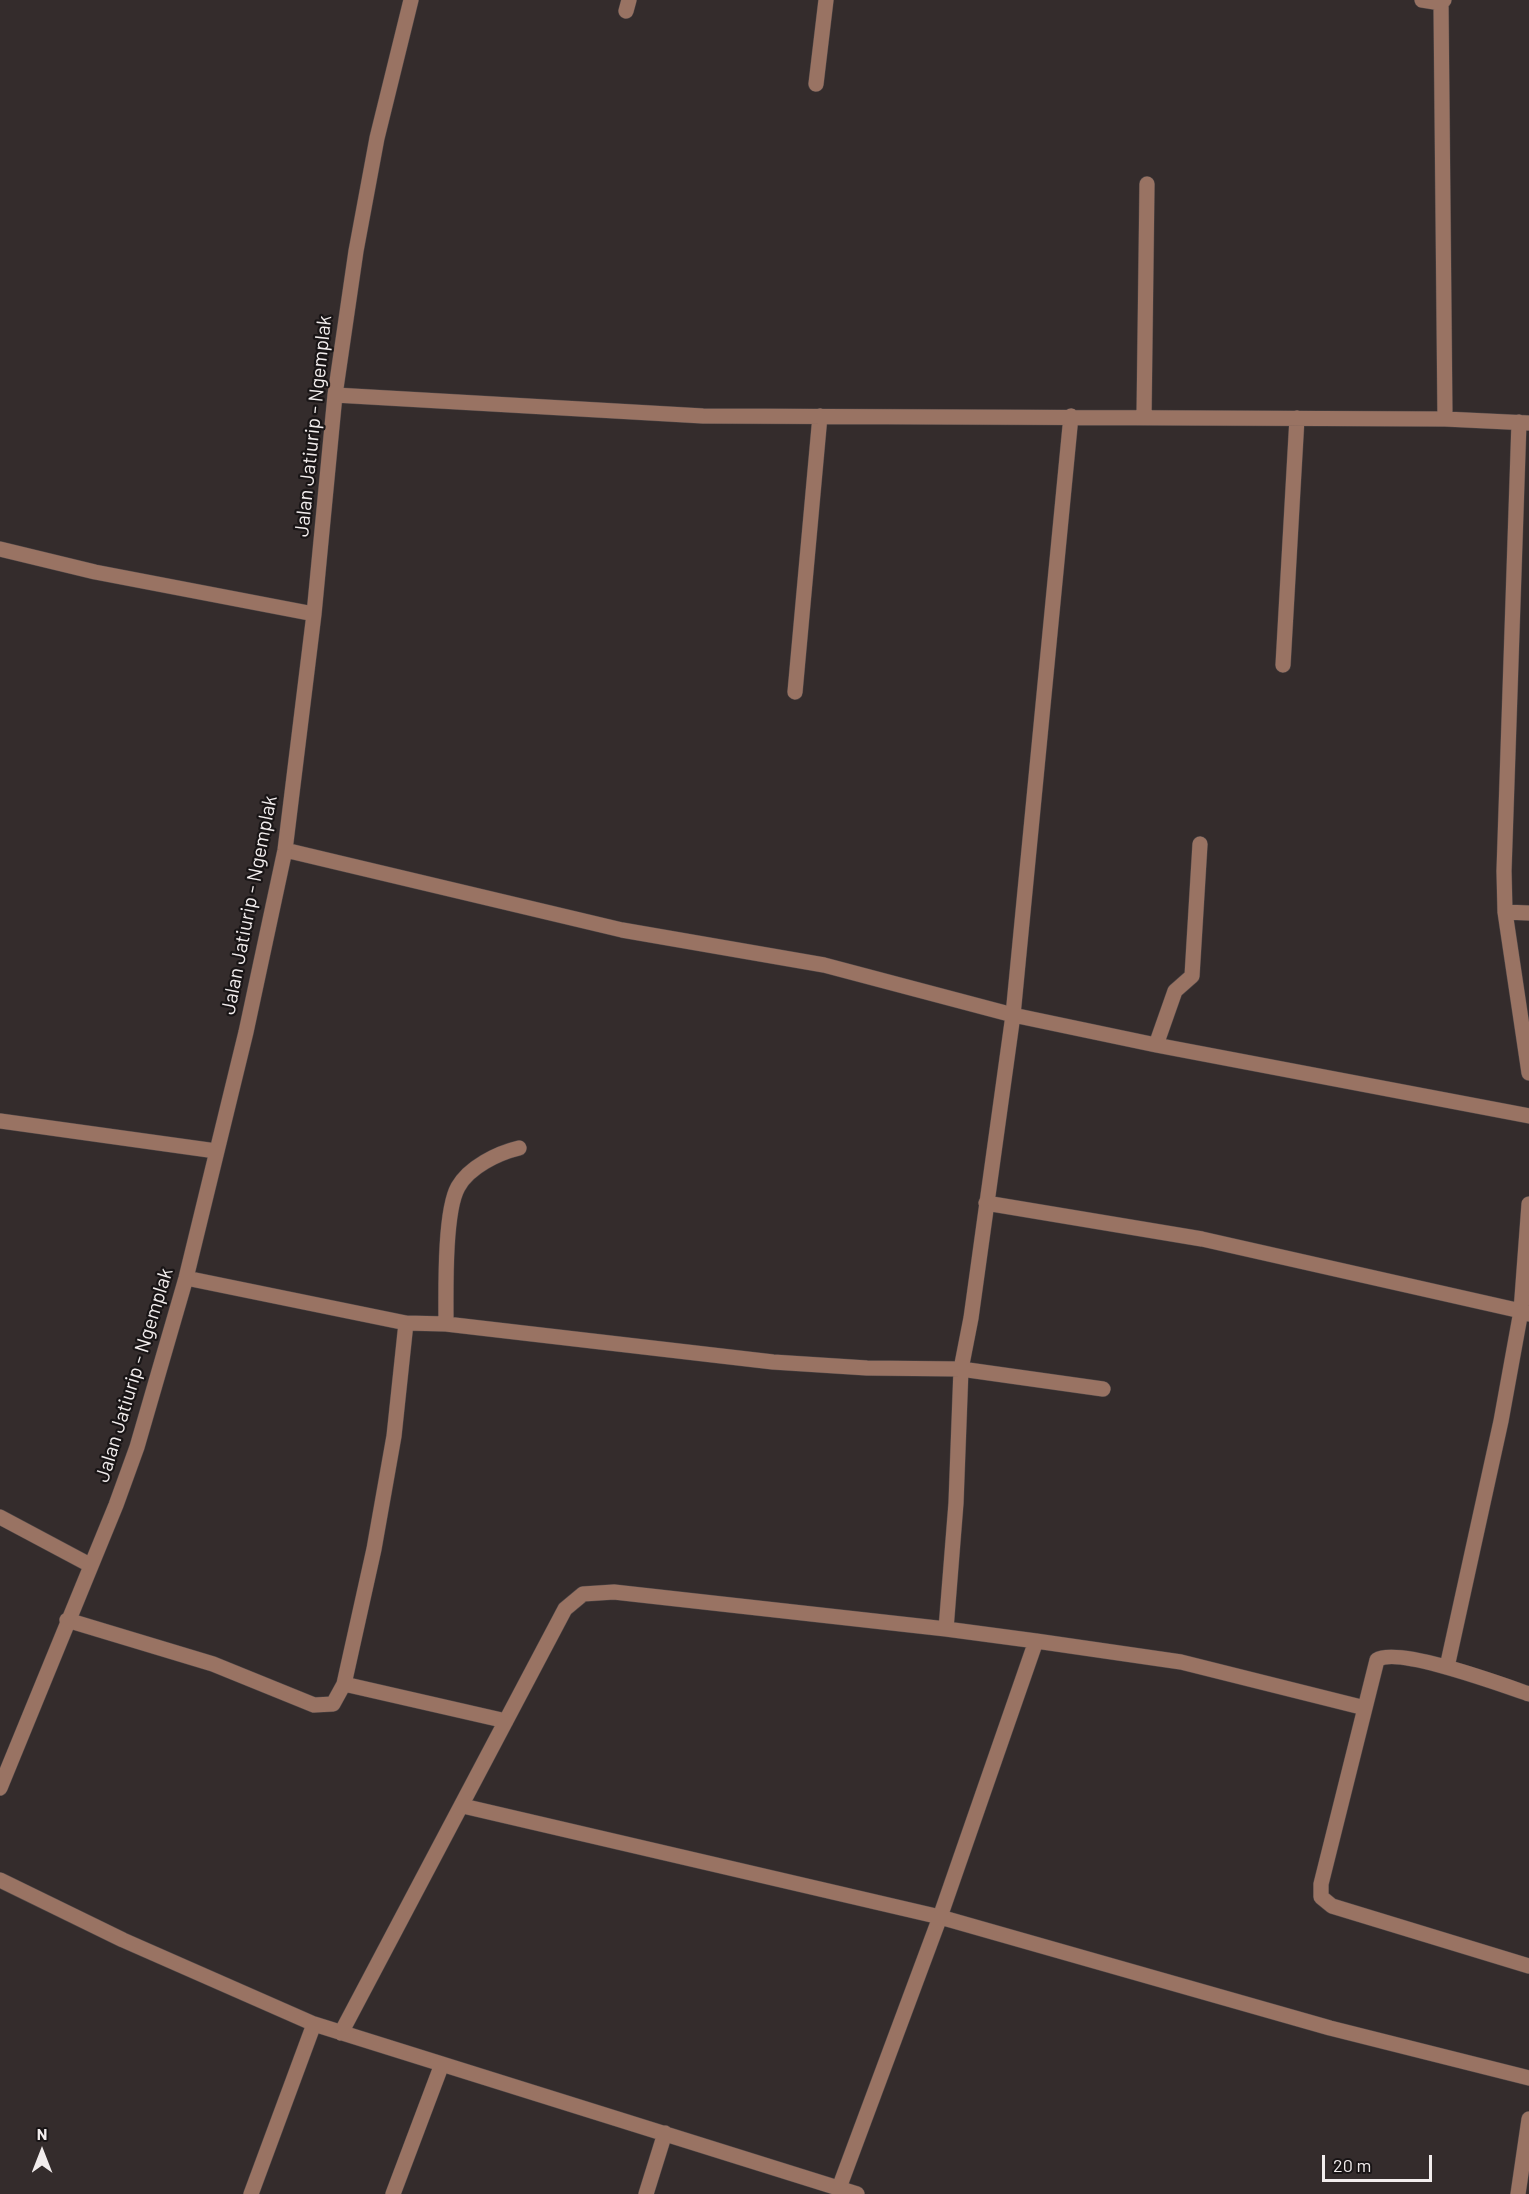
<!DOCTYPE html>
<html>
<head>
<meta charset="utf-8">
<style>
  body { margin:0 }
  #map { position:relative; width:1529px; height:2194px; overflow:hidden; background:#342c2c; font-family:Barlow,sans-serif }
  canvas { display:block }
  .north { position:absolute; left:12px; top:2122px; width:60px; height:60px; -webkit-text-stroke:4px #191516; paint-order:stroke; rotate:0deg; font-size:16px; font-weight:700; line-height:24px; text-align:center; color:#f2eded }
  .north::after { content:''; display:block; margin:auto; width:21px; height:27px; background:#f2eded; clip-path:polygon(50% 0,100% 100%,50% 72%,0 100%) }
  .scale { position:absolute; left:1322px; top:2155px; width:110px; height:27px; box-sizing:border-box; border:3px solid #f2eded; border-top:0; padding-left:8px; font-size:18px; line-height:21px; white-space:nowrap; color:#f2eded; -webkit-text-stroke:4px #191516; paint-order:stroke }
</style>
</head>
<body>
<div id="map">
<canvas width="1529" height="2194"></canvas>
<div class="north">N</div>
<div class="scale">20 m</div>
</div>
<script>
const context = document.querySelector('canvas').getContext('2d');
context.lineJoin = 'round';
function trace(path, color, width, dash) { context.strokeStyle = color; context.lineWidth = width; context.lineCap = dash ? 'butt' : 'round'; context.setLineDash(dash || []); context.stroke(path); }
function write(font, color, halo, rows, align = 'center') {
  context.font = font + ' Barlow,sans-serif'; context.lineWidth = 4.5; context.setLineDash([]); context.textBaseline = 'middle'; context.strokeStyle = halo; context.fillStyle = color; for (const [text, x, y, turn = 0] of rows) {
    context.save(); context.translate(x, y); context.rotate((+turn || 0) * Math.PI / 180); context.textAlign = isNaN(turn) ? turn : align; if (halo) context.strokeText(text, 0, 0); context.fillText(text, 0, 0); context.restore();
  }
}
const minor = new Path2D(`
  M1422,0L1441,3
  M1444,0L1441,3L1445,419L1529,423
  M626,11L629,0
  M816,84L826,0
  M335,395L703,416L1445,419
  M1144,417L1147,184
  M1519,422L1504,871L1505,912L1529,1073
  M0,549L95,572L314,614
  M1283,665L1297,418
  M795,692L820,416
  M285,850L622,930L824,965L1013,1015L1156,1045L1529,1116
  M1505,912L1529,913
  M1156,1045L1175,991L1192,976L1200,844
  M0,1121L216,1151
  M986,1203L1202,1239L1521,1311L1501,1421L1447,1667
  M1529,1204L1521,1311L1529,1314
  M186,1278L406,1323L446,1324L773,1362L867,1368L961,1369L1103,1389
  M446,1324C446,1293 444,1212 458,1187C469,1167 498,1153 519,1148
  M0,1517L90,1565
  M67,1620L213,1664L314,1705L333,1704L344,1684L374,1549L394,1436L406,1323
  M1036,1641L1181,1662L1365,1708
  M344,1684L506,1721
  M1529,1694C1503,1685 1397,1646 1377,1660L1321,1884V1897L1332,1906L1529,1966
  M0,1788L116,1505L137,1447L186,1278L246,1032L285,850L314,614L335,395L356,251L377,138L411,0
  M463,1806L940,1917L1330,2028L1529,2078
  M0,1880L123,1940L314,2024L857,2194
  M341,2033L565,1609L583,1594L614,1592L946,1629L956,1503L961,1369L971,1318L1013,1015L1071,416
  M839,2188L940,1917L1036,1641L946,1629
  M251,2194L314,2024
  M393,2194L442,2064
  M646,2194L665,2133
  M1518,2194L1529,2119`);
trace(minor, '#4f4747', 16);
trace(minor, '#997363', 15);
write('20px', '#f2eded', '#191516', [
  ["Jalan Jatiurip - Ngemplak",313,426,-84],
  ["Jalan Jatiurip - Ngemplak",249,905,-79],
  ["Jalan Jatiurip - Ngemplak",134,1375,-73]
]);
</script>
</body>
</html>
